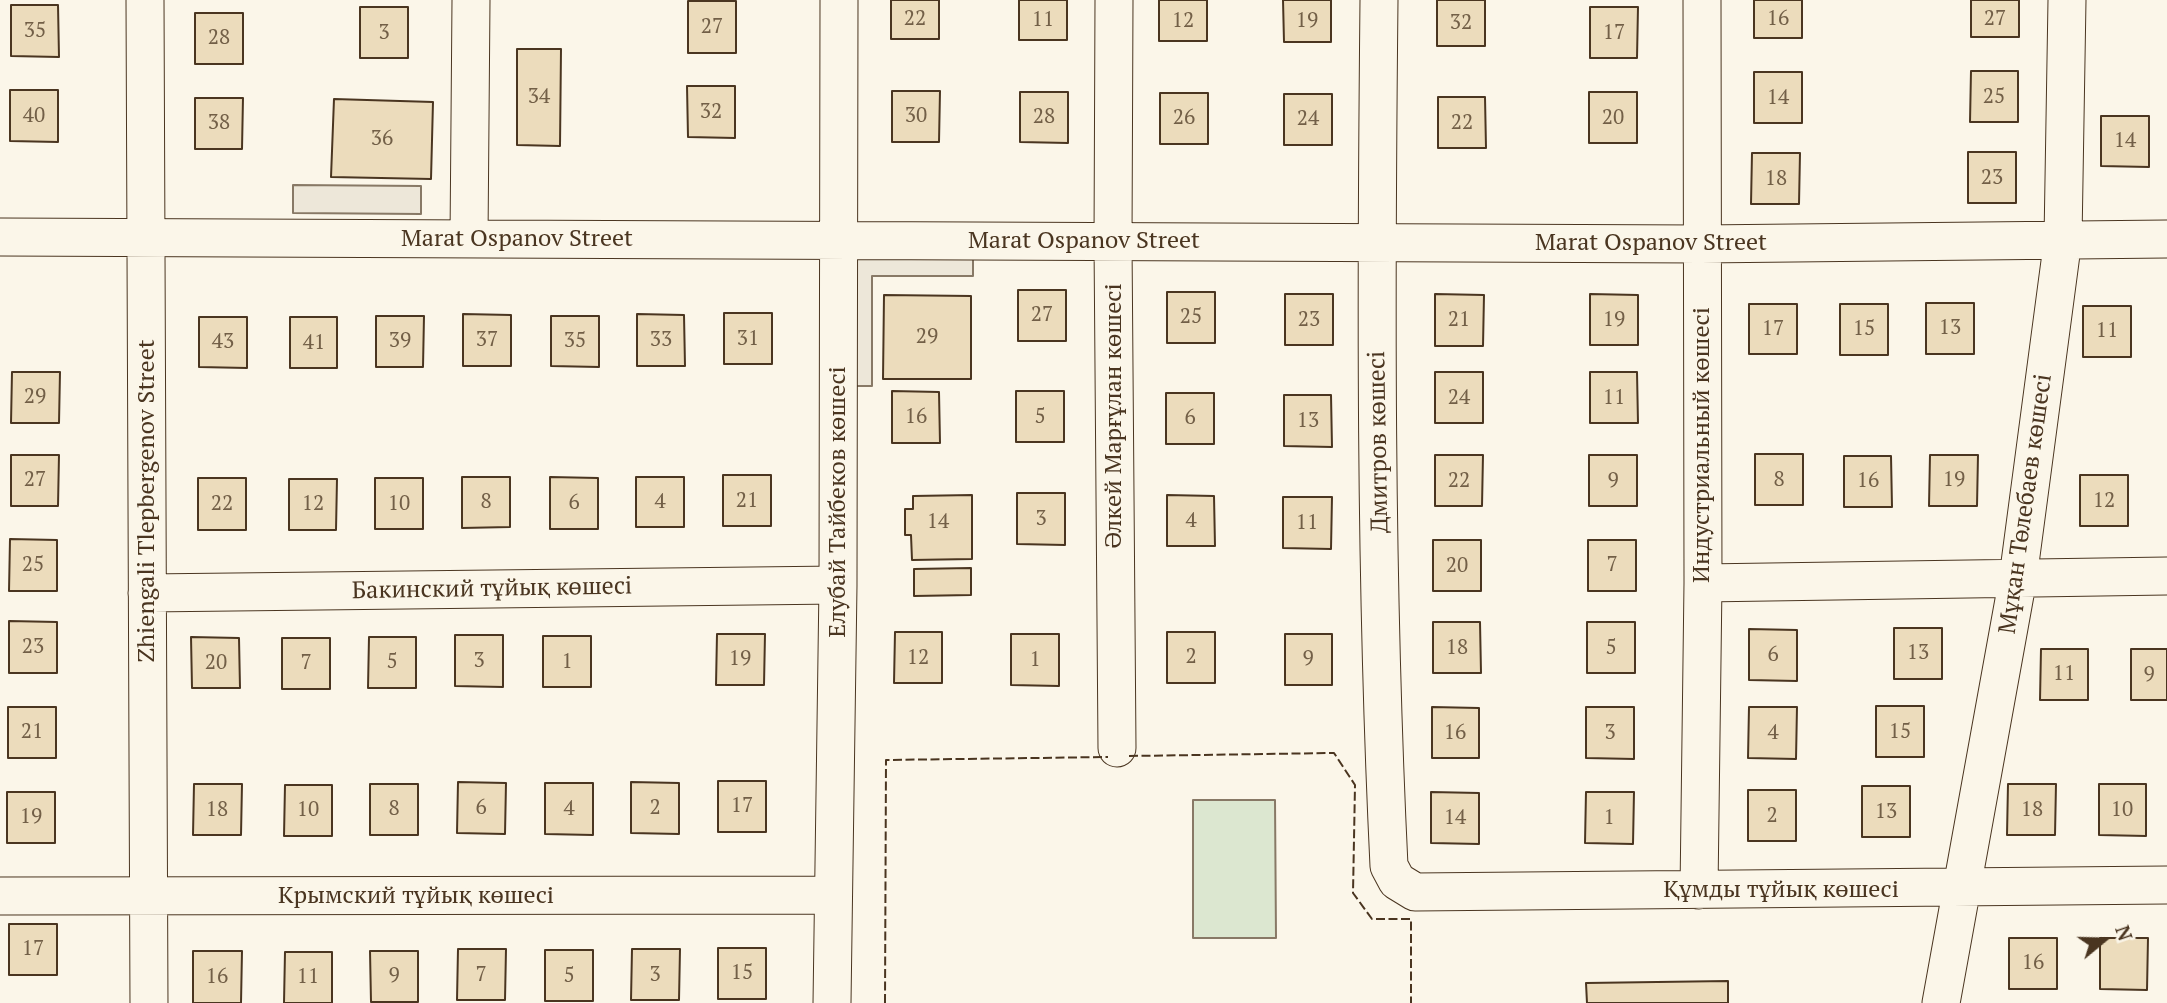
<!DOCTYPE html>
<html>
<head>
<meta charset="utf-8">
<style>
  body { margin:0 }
  #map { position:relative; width:2167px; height:1003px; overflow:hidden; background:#fbf6e9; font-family:"PT Serif",serif }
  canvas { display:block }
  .north { position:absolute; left:2069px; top:905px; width:70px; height:70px; -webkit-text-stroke:5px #fbf6e9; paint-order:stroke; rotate:71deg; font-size:19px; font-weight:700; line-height:28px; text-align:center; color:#4a3520 }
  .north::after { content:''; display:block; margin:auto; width:24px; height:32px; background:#4a3520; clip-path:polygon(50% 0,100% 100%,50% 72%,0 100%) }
</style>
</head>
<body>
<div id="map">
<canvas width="2167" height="1003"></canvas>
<div class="north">N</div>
</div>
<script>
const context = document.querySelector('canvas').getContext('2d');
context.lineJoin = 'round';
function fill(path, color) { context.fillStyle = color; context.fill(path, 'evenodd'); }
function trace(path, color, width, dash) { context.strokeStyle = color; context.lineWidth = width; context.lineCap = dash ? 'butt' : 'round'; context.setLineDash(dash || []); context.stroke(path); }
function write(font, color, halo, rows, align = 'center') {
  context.font = font + ' "PT Serif",serif'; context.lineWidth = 5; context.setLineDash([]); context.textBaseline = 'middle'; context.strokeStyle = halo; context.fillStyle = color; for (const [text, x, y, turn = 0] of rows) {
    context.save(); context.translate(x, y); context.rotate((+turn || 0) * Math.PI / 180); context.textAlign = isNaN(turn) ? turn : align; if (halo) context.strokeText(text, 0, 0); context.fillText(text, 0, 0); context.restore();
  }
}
const green = new Path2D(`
  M1193,800H1275L1276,938H1193Z`);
fill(green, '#dce7d0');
trace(green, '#887966', 2);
const parking = new Path2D(`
  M293,185L421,186V214L293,213Z
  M852,251H973V276H872V386H851Z`);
fill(parking, '#ede7d9');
trace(parking, '#887966', 2);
const building = new Path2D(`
  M891,0H939V39H891Z
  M1019,0H1067V40H1019Z
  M1159,0H1207V41H1159Z
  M1283,0H1331V42H1284Z
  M1437,0H1485V46H1437Z
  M1754,0H1802V38H1754Z
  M1971,0H2019V37H1971Z
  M688,1H736V53H688Z
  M11,5H58L59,57L11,56Z
  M360,7H408V58H360Z
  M1590,7H1638L1637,58H1590Z
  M195,13H243V64H195Z
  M517,49H561L560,146L517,145Z
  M1971,71H2018V122H1970Z
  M1754,72H1802V123H1754Z
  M687,86H735V138L688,137Z
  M10,90H58V142L10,141Z
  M892,91H940L939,142H892Z
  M1020,92H1068V143L1020,142Z
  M1589,92H1637V143H1589Z
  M1160,93H1208V144H1160Z
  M1284,94H1332V145H1284Z
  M1438,97H1485L1486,148H1438Z
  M195,98H243L242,149H195Z
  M334,99L433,102L431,179L331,177Z
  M2101,116H2149V167L2101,166Z
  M1968,152H2016V203H1968Z
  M1752,153H1800L1799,204H1751Z
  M1018,290H1066V341H1018Z
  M1167,292H1215V343H1167Z
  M1285,294H1333V345H1285Z
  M1435,294L1484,295L1483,346H1435Z
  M1590,294L1638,295V345H1590Z
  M884,295L971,296V379H883Z
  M1926,303H1974V354H1926Z
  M1749,304H1797V354H1749Z
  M1840,304H1888V355H1840Z
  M2083,306H2131V357H2083Z
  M724,313H772V364H724Z
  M463,314L511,315V366H463Z
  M637,314L684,315L685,366H637Z
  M376,316H424L423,367H376Z
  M551,316H599V367L551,366Z
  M199,317H247V368L199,367Z
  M290,317H337V368H290Z
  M12,372H60L59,423H11Z
  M1435,372H1483V423H1435Z
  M1590,372H1637L1638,423H1590Z
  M892,391L939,392L940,443H892Z
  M1016,391H1064V442H1016Z
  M1166,393H1214V444H1166Z
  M1284,395H1331L1332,447L1284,446Z
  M1755,454H1803V505H1755Z
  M11,455H59L58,506H11Z
  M1435,455H1483L1482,506H1435Z
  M1589,455H1637V506H1589Z
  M1930,455H1978L1977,506H1929Z
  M1844,456H1891L1892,507H1844Z
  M723,475H771V526H723Z
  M2080,475H2128V526H2080Z
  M462,477H510V527L462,528Z
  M550,477L598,478V529H550Z
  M636,477H684V527H636Z
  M198,478H246V530H198Z
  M375,478H423V529H375Z
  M289,479H337L336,530H289Z
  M1017,493H1065V545L1017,544Z
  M972,495V559L912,560L911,535H905V509H913V496Z
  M1167,495L1214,496L1215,546H1167Z
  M1283,497H1332L1331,549L1283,548Z
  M10,539L57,540V591H9Z
  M1433,540H1481V591H1433Z
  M1588,540H1636V591H1588Z
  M971,568V595L914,596V569Z
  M9,621L57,622V673H9Z
  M1433,622H1480L1481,673H1433Z
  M1587,622H1635V673H1587Z
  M1894,628H1942V679H1894Z
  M1749,629L1797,630V681L1749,680Z
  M895,632H942V683H894Z
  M1167,632H1215V683H1167Z
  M717,634H765L764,685H716Z
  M1011,634H1059V686L1011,685Z
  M1285,634H1332V685H1285Z
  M455,635H503V687L455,686Z
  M543,636H591V687H543Z
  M191,637L239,638L240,688H192Z
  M369,637H416V688H368Z
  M282,638H330V689H282Z
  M2041,649H2088V700H2040Z
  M2131,649H2167V700H2131Z
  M1876,706H1924V757H1876Z
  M8,707H56V758H8Z
  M1432,707L1479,708V758H1432Z
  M1586,707H1634V759L1586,758Z
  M1749,707H1797L1796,759L1748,758Z
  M718,781H766V832H718Z
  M458,782L506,783L505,834L457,833Z
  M631,782L679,783V834L631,833Z
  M545,783H593V835L545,834Z
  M194,784H242L241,835H193Z
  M370,784H418V835H370Z
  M2008,784H2056L2055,835H2007Z
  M2099,784H2146V836L2099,835Z
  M285,785H332V836H284Z
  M1862,786H1910V837H1862Z
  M1748,790H1796V841H1748Z
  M7,792H55V843H7Z
  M1431,792L1479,793V844L1431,843Z
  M1586,792H1634L1633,844L1585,843Z
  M9,924H57V975H9Z
  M2009,938H2057V989H2009Z
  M2100,938H2148L2147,990L2100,989Z
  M718,948H766V999H718Z
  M458,949H506L505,1000H457Z
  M632,949H680L679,1000H631Z
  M545,950H593V1001H545Z
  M193,951H242L241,1003H193Z
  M370,951H418V1002H371Z
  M285,952H332V1003H284Z
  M1728,981V1003H1587L1586,983Z`);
fill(building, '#ecdcbc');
trace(building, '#4a3520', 2);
const minor = new Path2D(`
  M145,0L149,1003
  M1114,0L1113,242L1117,748
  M1379,0C1376,289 1375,578 1389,866L1397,881L1415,892L2167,885
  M0,237L1701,244L2167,239
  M469,239L471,0
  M1703,583L2167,576
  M147,593L838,585
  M1699,890L1703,583L1702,0
  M0,896L833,895
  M832,1003L838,585L839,0
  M1941,1003L2018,578L2063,239L2067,0`);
trace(minor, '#4a3520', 39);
trace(minor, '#fbf6e9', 37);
trace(new Path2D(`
  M1129,756L1334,753L1355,785L1353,893L1372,919H1411V1003
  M885,1003L886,760L1108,757`), '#4a3520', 2, [9, 3.5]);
write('21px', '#725f47', null, [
  ["22",915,19],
  ["16",1778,19],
  ["27",1995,19],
  ["11",1043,20],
  ["12",1183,21],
  ["19",1307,21],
  ["32",1461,23],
  ["27",712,27],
  ["35",35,31],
  ["3",384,33],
  ["17",1614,33],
  ["28",219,38],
  ["34",539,97],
  ["25",1994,97],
  ["14",1778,98],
  ["32",711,112],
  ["40",34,116],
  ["30",916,116],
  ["28",1044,117],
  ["26",1184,118],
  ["20",1613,118],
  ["24",1308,119],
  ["38",219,123],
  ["22",1462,123],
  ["36",382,139],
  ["14",2125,141],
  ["23",1992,178],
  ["18",1776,179],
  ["27",1042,315],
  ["25",1191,317],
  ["23",1309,320],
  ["21",1459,320],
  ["19",1614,320],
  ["13",1950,328],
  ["17",1773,329],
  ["15",1864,329],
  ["11",2107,331],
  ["29",927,337],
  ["31",748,339],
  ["37",487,340],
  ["33",661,340],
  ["39",400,341],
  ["35",575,341],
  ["43",223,342],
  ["41",314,343],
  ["29",35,397],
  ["24",1459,398],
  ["11",1614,398],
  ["16",916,417],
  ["5",1040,417],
  ["6",1190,418],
  ["13",1308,421],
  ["27",35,480],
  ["8",1779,480],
  ["19",1954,480],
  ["22",1459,481],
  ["9",1613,481],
  ["16",1868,481],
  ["21",747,501],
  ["12",2104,501],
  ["8",486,502],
  ["4",660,502],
  ["6",574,503],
  ["22",222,504],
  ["12",313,504],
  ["10",399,504],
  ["3",1041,519],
  ["4",1191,521],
  ["14",938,522],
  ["11",1307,523],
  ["25",33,565],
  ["7",1612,565],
  ["20",1457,566],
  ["23",33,647],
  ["18",1457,648],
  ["5",1611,648],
  ["13",1918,653],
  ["6",1773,655],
  ["2",1191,657],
  ["12",918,658],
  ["19",740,659],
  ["9",1308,659],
  ["1",1035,660],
  ["3",479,661],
  ["5",392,662],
  ["1",567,662],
  ["20",216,663],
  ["7",306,663],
  ["11",2064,674],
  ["9",2149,675],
  ["21",32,732],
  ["15",1900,732],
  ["16",1455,733],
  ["3",1610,733],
  ["4",1773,733],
  ["17",742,806],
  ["6",481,808],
  ["2",655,808],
  ["8",394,809],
  ["4",569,809],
  ["18",217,810],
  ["10",308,810],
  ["18",2032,810],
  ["10",2122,810],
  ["13",1886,812],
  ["2",1772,816],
  ["19",31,817],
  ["14",1455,818],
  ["1",1609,818],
  ["17",33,949],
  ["16",2033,963],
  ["15",742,973],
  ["7",481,975],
  ["3",655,975],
  ["9",394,976],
  ["5",569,976],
  ["16",217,977],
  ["11",308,977]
]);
write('24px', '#4a3520', '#fbf6e9', [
  ["Marat Ospanov Street",517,239],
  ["Marat Ospanov Street",1084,241],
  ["Marat Ospanov Street",1651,243],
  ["Әлкей Марғұлан көшесі",1114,416,-90],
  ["Дмитров көшесі",1379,442,-91],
  ["Индустриальный көшесі",1702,445,-90],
  ["Zhiengali Tlepbergenov Street",147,501,-90],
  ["Елубай Тайбеков көшесі",838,502,-90],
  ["Мұқан Төлебаев көшесі",2026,504,-82],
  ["Бакинский тұйық көшесі",492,589,-1],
  ["Құмды тұйық көшесі",1781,890],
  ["Крымский тұйық көшесі",416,896]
]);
</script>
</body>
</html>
